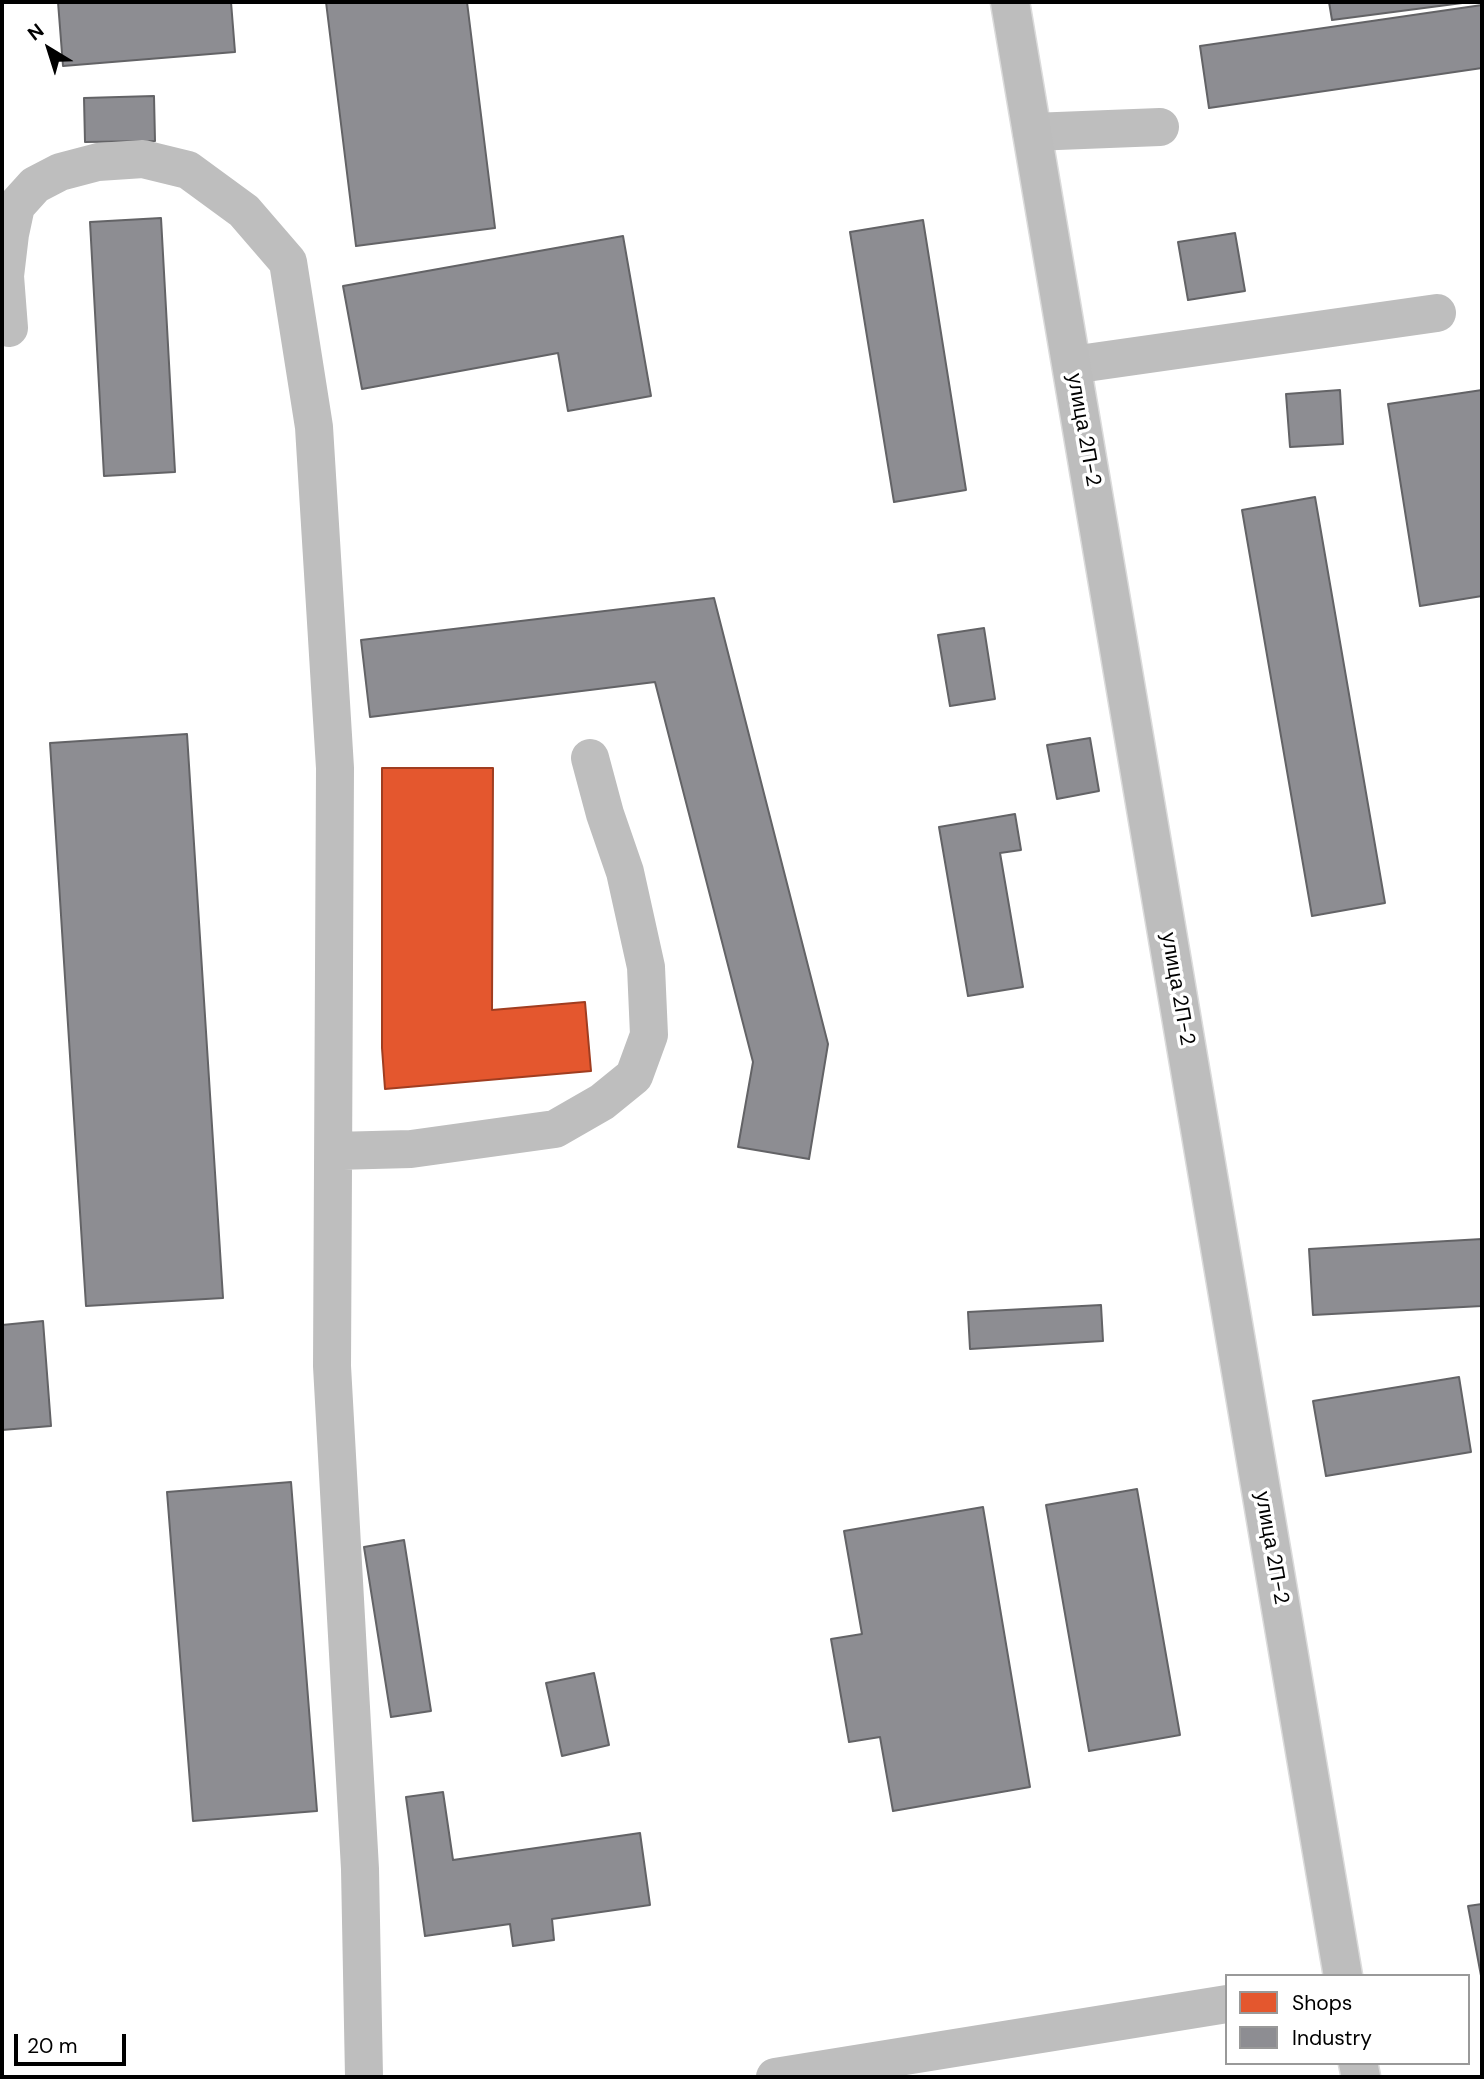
<!DOCTYPE html>
<html>
<head>
<meta charset="utf-8">
<style>
  body { margin:0 }
  #map { position:relative; width:1484px; height:2079px; overflow:hidden; background:#fff; font-family:"DM Sans",sans-serif }
  canvas { display:block }
  .frame { position:absolute; inset:0; border:4px solid #000; pointer-events:none }
  .legend { position:absolute; left:1225px; top:1974px; width:245px; height:91px; box-sizing:border-box; background:#fff; border:2px solid #999; margin:0; padding:9px 12px; list-style:none; font-size:21px; color:#000 }
  .legend li { display:flex; align-items:center; gap:14px; height:35px }
  .legend b { width:35px; border:2px solid #999 }
  .north { position:absolute; left:14px; top:14px; width:70px; height:70px; -webkit-text-stroke:5px #fff; paint-order:stroke; rotate:322deg; font-size:19px; font-weight:700; line-height:28px; text-align:center; color:#000 }
  .north::after { content:''; display:block; margin:auto; width:24px; height:32px; background:#000; clip-path:polygon(50% 0,100% 100%,50% 72%,0 100%) }
  .scale { position:absolute; left:14px; top:2034px; width:112px; height:32px; box-sizing:border-box; border:4px solid #000; border-top:0; padding-left:9px; font-size:21px; line-height:24px; white-space:nowrap; color:#000; -webkit-text-stroke:5px #fff; paint-order:stroke }
</style>
</head>
<body>
<div id="map">
<canvas width="1484" height="2079"></canvas>
<div class="frame"></div>
<ul class="legend">
<li><b style="height:19px;background:#e4572e"></b>Shops</li>
<li><b style="height:19px;background:#8d8d92"></b>Industry</li>
</ul>
<div class="north">N</div>
<div class="scale">20 m</div>
</div>
<script>
const context = document.querySelector('canvas').getContext('2d');
context.lineJoin = 'round';
function fill(path, color) { context.fillStyle = color; context.fill(path, 'evenodd'); }
function trace(path, color, width, dash) { context.strokeStyle = color; context.lineWidth = width; context.lineCap = dash ? 'butt' : 'round'; context.setLineDash(dash || []); context.stroke(path); }
function write(font, color, halo, rows, align = 'center') {
  context.font = font + ' "DM Sans",sans-serif'; context.lineWidth = 7; context.setLineDash([]); context.textBaseline = 'middle'; context.strokeStyle = halo; context.fillStyle = color; for (const [text, x, y, turn = 0] of rows) {
    context.save(); context.translate(x, y); context.rotate((+turn || 0) * Math.PI / 180); context.textAlign = isNaN(turn) ? turn : align; if (halo) context.strokeText(text, 0, 0); context.fillText(text, 0, 0); context.restore();
  }
}
const shops = new Path2D(`
  M382,768H493L492,1010L585,1002L591,1071L385,1089L382,1048Z`);
fill(shops, '#e4572e');
trace(shops, '#a03d20', 2);
const industry = new Path2D(`
  M58,2H231L235,52L63,66Z
  M326,2H467L495,228L356,246Z
  M1329,2H1470L1332,20Z
  M1482,5V68L1209,108L1200,46Z
  M154,96L155,141L85,142L84,98Z
  M161,218L175,472L104,476L90,222Z
  M923,220L966,490L894,502L850,232Z
  M1235,233L1245,291L1188,300L1178,242Z
  M623,236L651,396L568,411L558,353L362,389L343,286Z
  M1340,390L1343,444L1290,447L1286,394Z
  M1482,390V596L1420,606L1388,404Z
  M1315,497L1385,903L1312,916L1242,510Z
  M714,598L828,1044L809,1159L738,1147L753,1062L655,682L370,717L361,640Z
  M984,628L995,699L950,706L938,635Z
  M187,734L223,1298L86,1306L50,743Z
  M1090,738L1099,791L1057,799L1047,745Z
  M1015,814L1021,850L1000,853L1023,987L968,996L939,827Z
  M1482,1239V1306L1313,1315L1309,1249Z
  M1101,1305L1103,1341L970,1349L968,1312Z
  M43,1321L51,1426L2,1430V1325Z
  M1459,1377L1471,1452L1326,1476L1313,1401Z
  M291,1482L317,1811L193,1821L167,1492Z
  M1137,1489L1180,1735L1089,1751L1046,1505Z
  M983,1507L1030,1787L893,1811L880,1737L849,1742L831,1639L862,1634L844,1531Z
  M404,1540L431,1711L391,1717L364,1547Z
  M594,1673L609,1745L562,1756L546,1683Z
  M443,1792L453,1860L640,1833L650,1905L552,1919L554,1940L513,1946L510,1924L425,1936L406,1797Z
  M1482,1904V1981L1468,1906Z`);
fill(industry, '#8d8d92');
trace(industry, '#636366', 2);
const major = new Path2D(`
  M1010,2L1343,1976
  M1358,2063L1361,2077`);
trace(major, '#dbdbdb', 41);
trace(new Path2D(`
  M1032,132L1160,127
  M9,328L5,276L10,234L16,206L35,185L60,172L98,162L143,159L188,170L244,211L288,262L314,427L335,768L332,1366L360,1869L364,2077
  M1072,365L1437,313
  M334,1151L411,1149L555,1129L602,1102L634,1076L649,1035L646,967L625,872L605,814L590,758
  M775,2077L1227,2004`), '#bebebe', 38);
trace(major, '#bdbdbd', 38);
write('21px', '#000', '#fff', [
  ["улица 2П-2",1083,430,80],
  ["улица 2П-2",1177,989,80],
  ["улица 2П-2",1271,1548,80]
]);
</script>
</body>
</html>
